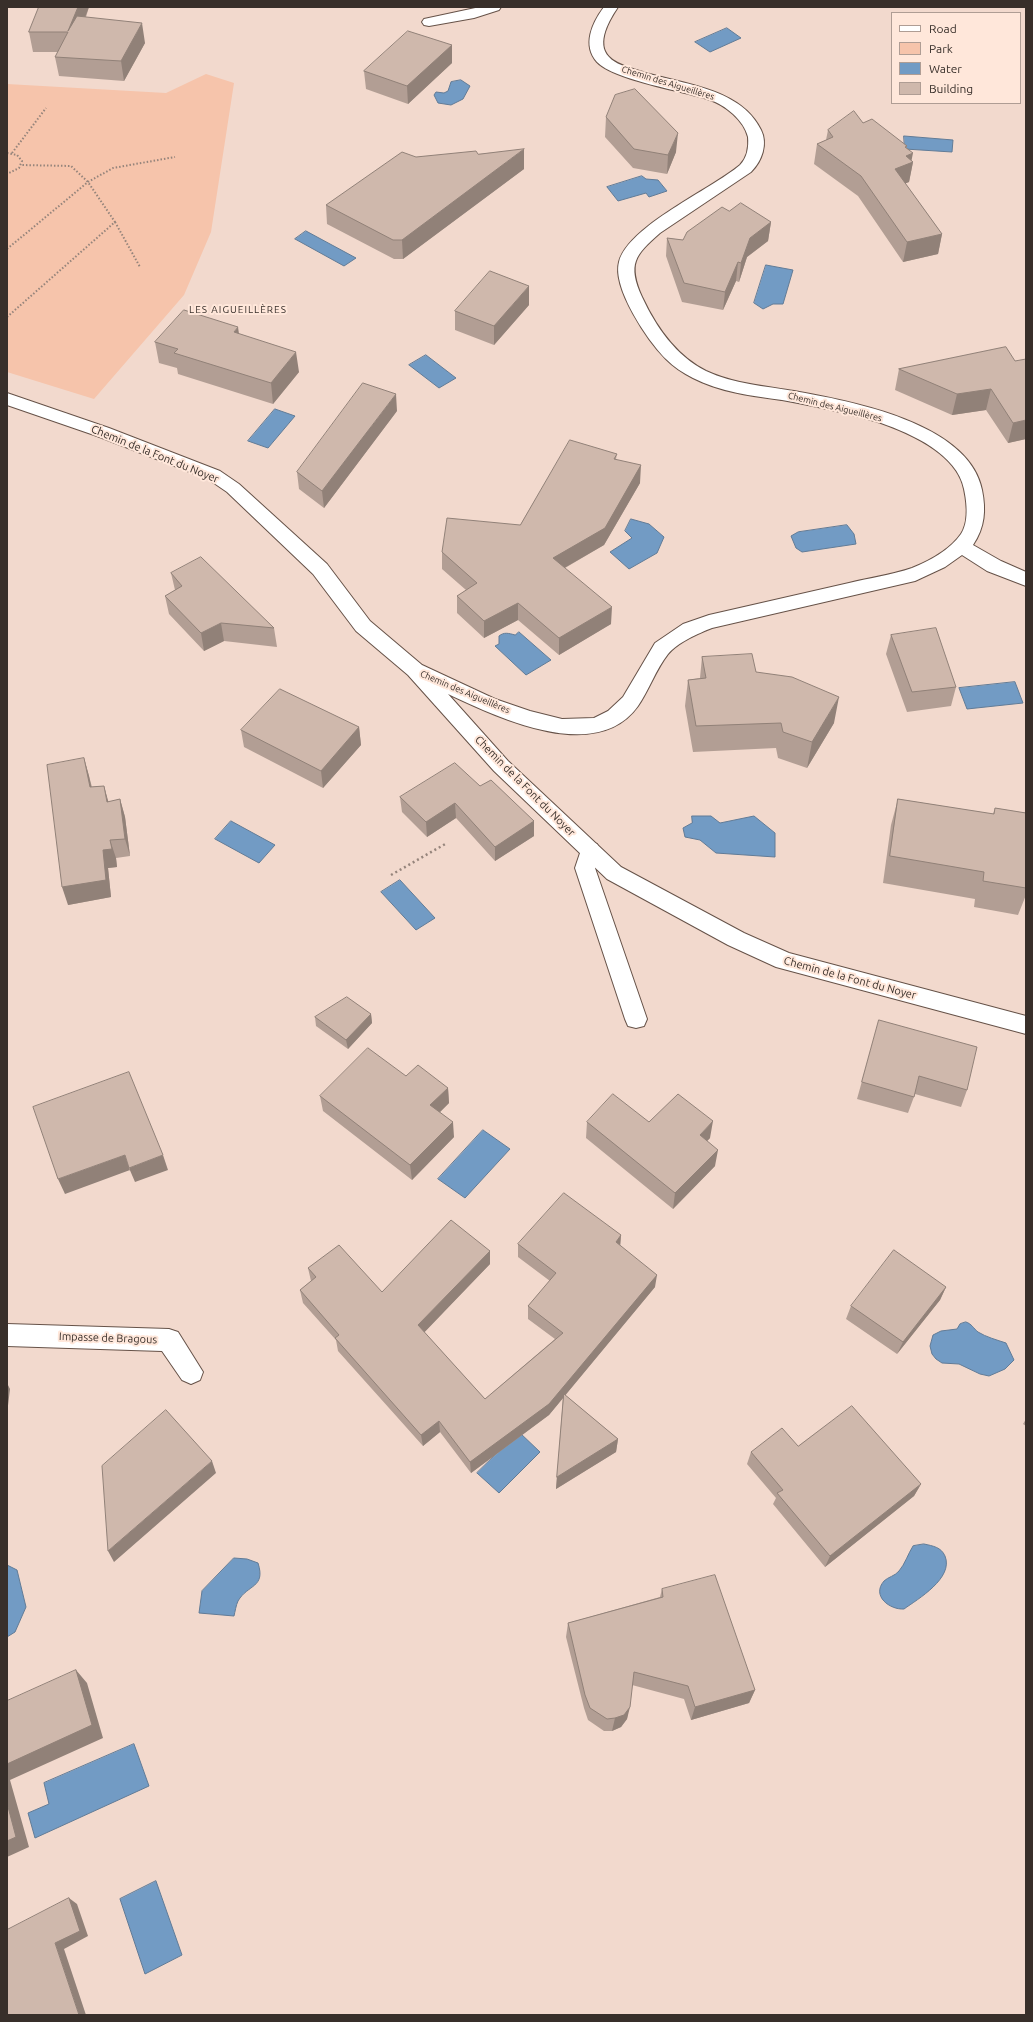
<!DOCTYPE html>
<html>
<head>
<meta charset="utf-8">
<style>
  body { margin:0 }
  #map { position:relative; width:1033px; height:2022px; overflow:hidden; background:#f2d9cd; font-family:Ubuntu,sans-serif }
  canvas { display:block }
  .frame { position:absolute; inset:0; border:8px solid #382f2a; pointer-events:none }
  .legend { position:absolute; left:891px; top:12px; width:130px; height:92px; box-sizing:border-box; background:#ffe7da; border:1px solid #af9d94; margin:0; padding:5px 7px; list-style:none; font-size:12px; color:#382f2a }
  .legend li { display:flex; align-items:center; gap:8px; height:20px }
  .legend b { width:20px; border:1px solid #af9d94 }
</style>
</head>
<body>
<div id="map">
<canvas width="1033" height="2022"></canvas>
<div class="frame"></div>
<ul class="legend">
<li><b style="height:5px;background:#fff"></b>Road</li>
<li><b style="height:11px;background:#f6c4ab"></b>Park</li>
<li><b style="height:11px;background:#729bc4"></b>Water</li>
<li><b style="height:11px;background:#cfb8ac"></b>Building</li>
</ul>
</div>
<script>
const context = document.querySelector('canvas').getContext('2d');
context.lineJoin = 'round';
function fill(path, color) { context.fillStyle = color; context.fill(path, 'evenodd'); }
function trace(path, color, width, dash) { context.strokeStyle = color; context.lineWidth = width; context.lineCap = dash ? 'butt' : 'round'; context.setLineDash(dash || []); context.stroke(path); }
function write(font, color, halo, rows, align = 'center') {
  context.font = font + ' Ubuntu,sans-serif'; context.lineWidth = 4; context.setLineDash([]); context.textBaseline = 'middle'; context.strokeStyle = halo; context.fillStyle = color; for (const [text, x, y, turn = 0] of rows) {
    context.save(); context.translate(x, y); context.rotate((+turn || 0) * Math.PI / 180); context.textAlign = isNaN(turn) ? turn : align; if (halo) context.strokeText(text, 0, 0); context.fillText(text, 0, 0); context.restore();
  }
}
fill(new Path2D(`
  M206,74L234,83L211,232L184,295L94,399L7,372V84L166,93Z`), '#f6c4ab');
const water = new Path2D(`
  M727,28L741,38L710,52L695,42Z
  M461,80L470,86L463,99L451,105L438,103L434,95L436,92L444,93L448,91L451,82Z
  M904,136L953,140L952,152L905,149Z
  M642,176L646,179L658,180L667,191L649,197L646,193L618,201L607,187Z
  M306,231L356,258L344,266L295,239Z
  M766,265L793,270L783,304H773L763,309L754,303Z
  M426,355L456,378L439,388L409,365Z
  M275,409L295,416L268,448L248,441Z
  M631,519L649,524L664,537L657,553L629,569L610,552L632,538L625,531Z
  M847,525L854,534L856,544L802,552L796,548L791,536L798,532Z
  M519,632L551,660L526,675L495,646L499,644V636C504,632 508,633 515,635Z
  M1015,682L1023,703L967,709L959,688Z
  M692,816H711L720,823L754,816L775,833V857L716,853L700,840L685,837L683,828L692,823Z
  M231,821L275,845L259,863L215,839Z
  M400,880L435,918L416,930L381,892Z
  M483,1130L510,1149L465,1198L438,1179Z
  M966,1322C972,1324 973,1328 978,1332C986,1337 997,1340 1006,1343L1014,1360L1005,1369L989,1376L980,1374L959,1364L942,1363L936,1359L932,1354L930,1346L933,1335L941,1331L957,1329L960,1324Z
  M519,1432L540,1452L499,1493L477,1473Z
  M924,1544C933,1546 941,1547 945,1556C954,1578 918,1599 904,1609C890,1610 871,1596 884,1581C888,1577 895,1576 899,1571C905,1564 908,1554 913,1546Z
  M234,1558L247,1559L258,1563C266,1588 248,1584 238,1601C236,1605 235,1612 234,1616L199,1613L202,1591Z
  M7,1565L17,1570L26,1607L15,1632L7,1637Z
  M134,1744L149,1786L35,1838L28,1813L49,1804L44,1783Z
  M156,1881L182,1955L145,1974L120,1899Z`);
fill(water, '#729bc4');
trace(water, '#617b96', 1);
const lane = new Path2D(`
  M480,7H501L499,10L474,18L429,26L424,25L422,22L424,19Z
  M590,842L597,844L600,850L595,868L647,1019L644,1026L636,1028L628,1026L625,1019L575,868L583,844Z`);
const street = new Path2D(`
  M604,7H618C610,19 595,43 609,57C615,64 627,67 636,70C677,84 740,86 761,130C768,144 762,161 751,172L660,233C635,255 627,264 642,297C656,327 676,356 706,371C734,384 765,386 794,391C851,401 969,423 982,490C986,510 985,527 973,545L1001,561L1026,572V586L987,571L962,555L945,567L915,581L712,628C699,633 677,643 668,654C656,669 649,690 638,706C596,765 497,717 448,694L508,761L621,867L744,933L789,953L1026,1016V1034L776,967L728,945L607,879L494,771L408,675L356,631L313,574L227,492L208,479L97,436L7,405V393L109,428L220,471L239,484L327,564L370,621L422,665L495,699L530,711L562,719L594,718L608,711L623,697L655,643L683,624L709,615C756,604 802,594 849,583C869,578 892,575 912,568C929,561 950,550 961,534C969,522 967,503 964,489C957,454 912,434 881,423C849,413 815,406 782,400C752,396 720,392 693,378C683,373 674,367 666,359C648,341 612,288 619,262C628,226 712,189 740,165C747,158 749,147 748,137C744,120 725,105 710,100C684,91 614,80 597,62C582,45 592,23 604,7Z
  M7,1324L169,1329L178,1332L203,1372L200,1380L191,1384L182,1380L162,1351L7,1346Z`);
trace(lane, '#665248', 2);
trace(street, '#665248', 2);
trace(new Path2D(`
  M7,153L17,155L22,161L19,168L7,174
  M12,153L46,108
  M115,222L140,267
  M7,249L88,182L113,168L175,157
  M7,317L115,222L88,182L71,166L21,165`), '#95847b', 2, [1.5, 2]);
trace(new Path2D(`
  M391,875L447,843`), '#95847b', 2.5, [2, 3]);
fill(lane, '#fff');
fill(street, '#fff');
fill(new Path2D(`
  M39,7H89L86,17L145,43L124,81L59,76L55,57L58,52H33L29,32Z
  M452,45V63L408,104L366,89L364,71Z
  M606,117L676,152L667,174L633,168L605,137Z
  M863,123L907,146L906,148L911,160L913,162L909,182L905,183L942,234L938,254L903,262L858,196L814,164L817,144L826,140L828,130Z
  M478,154L524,169L403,259H394L327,224L326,205L416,157Z
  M729,211L771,222L768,241L747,257L739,282L736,281L723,310L682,302L666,256L667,238L683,240Z
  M529,305L494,345L455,330V311Z
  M239,334L299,372L273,404L178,374L177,368L159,363L155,342Z
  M1006,347L1026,439L1008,443L986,410L952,415L895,390L899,369Z
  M397,411L324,508L299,489L297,472Z
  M617,454L616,459L640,483L604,545L565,568L611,624L559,655L518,620L484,638L457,613V596L466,590L442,569V552L520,525Z
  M171,573L274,628L277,647L224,641L204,651L169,614L165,596L175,590Z
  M891,635L956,687L951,706L907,712L886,654Z
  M702,657L756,672L834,723L807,768L778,758L776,748L693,752L685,706L688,680L700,678Z
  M359,727L361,745L323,788L244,747L241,730Z
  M84,758L89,776L92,787L104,786L108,802L120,799L125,817L130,856L116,858L117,867L108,868L111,897L68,905Z
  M480,786L534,821V836L495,861L456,818L427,837L402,812L400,797Z
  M898,799L993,814L995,808L1026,813V895L1018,915L974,907L975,899L883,883L891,825Z
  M371,1014L372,1023L348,1049L316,1026L315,1017Z
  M879,1020L967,1090L961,1107L915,1094L908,1113L857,1099Z
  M406,1076L448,1088L449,1103L440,1112L454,1137L412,1180L323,1111L320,1096Z
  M587,1122H649L710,1138L707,1141L715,1166L673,1209L586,1138Z
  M621,1235L620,1246L655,1287L565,1395L618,1439L616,1452L556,1489L563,1398L549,1415L471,1473L440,1432L423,1446L338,1351L336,1340L303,1303L300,1290L311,1281L308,1268L382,1292L490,1251V1264L424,1332L485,1399L555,1339L528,1319V1306L550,1281L518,1257V1244Z
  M946,1287L940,1300L897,1354L846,1319L851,1306Z
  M1026,1419V1426L1023,1424Z
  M798,1446L921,1484L914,1496L825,1567L773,1504L776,1498L747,1464L751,1452Z
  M662,1589L755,1690L749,1703L691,1720L684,1699L632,1685L627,1719L621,1727L612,1731H604L588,1720L584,1708L566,1637L568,1623L660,1597Z`), '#b29e94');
fill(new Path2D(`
  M78,7H89L72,51L68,31Z
  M142,23L145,43L124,81L121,61Z
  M452,45V63L408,104L407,86Z
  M678,133L676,152L667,174L668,155Z
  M524,149V169L403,259L402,240Z
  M913,153L911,163L913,162L909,182L892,189L895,169L906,156Z
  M771,222L768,241L747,257L739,282L741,263L750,238Z
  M942,234L938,254L903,262L907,242Z
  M738,262L736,281L723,310L725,292Z
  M529,286V305L494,345V326Z
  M238,327L241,348L234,332Z
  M296,352L299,372L273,404L271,383Z
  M991,389L986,410L952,415L957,394Z
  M396,394L397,411L324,508L322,491Z
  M1026,420V439L1008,443L1013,423Z
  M641,465L640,483L604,545L552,575L553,558Z
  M518,603V620L484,638V621Z
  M612,607L611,624L559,655V638Z
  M221,623L224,641L204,651L201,633Z
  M839,697L834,723L807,768L812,742Z
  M359,727L361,745L323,788L321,771Z
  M84,758L89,776L95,805L90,787Z
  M104,786L109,804L107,802Z
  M120,799L125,817L130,856L125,839Z
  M455,803L456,818L427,837L426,822Z
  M534,821V836L495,861V847Z
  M110,840L116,858L117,867L108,868L111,897L68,905L62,887L103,850Z
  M371,1014L372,1023L348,1049L346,1040Z
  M448,1088L449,1103L431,1121L430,1105Z
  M713,1121L710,1138L697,1151L700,1135Z
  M453,1122L454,1137L412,1180L410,1165Z
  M718,1150L715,1166L673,1209L675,1193Z
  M125,1155L130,1170L65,1194L58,1179Z
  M163,1155L168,1170L135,1182L129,1168Z
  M621,1235L620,1248L616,1242Z
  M490,1251V1264L419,1338L418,1325Z
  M657,1275L655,1287L549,1415L471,1473L470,1462Z
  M946,1287L940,1300L897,1354L903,1342Z
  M7,1383L10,1389L7,1414Z
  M439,1421L440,1432L423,1446L421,1435Z
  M618,1439L616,1452L556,1489L557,1477Z
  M212,1461L216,1473L114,1562L108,1551Z
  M921,1484L914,1496L825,1567L830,1556Z
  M76,1670L87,1683L103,1738L10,1780L29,1847L7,1857V1764Z
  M755,1690L749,1703L691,1720L695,1707Z
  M630,1707L627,1719L621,1727L612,1731L615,1718Z
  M69,1898L77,1904L88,1936L64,1949L86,2015H79L55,1943Z`), '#918178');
const building = new Path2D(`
  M39,7H78L68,31L77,16L142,23L121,61L55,57L68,32H29Z
  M408,31L452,45L407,86L364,71Z
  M635,89L678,133L668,155L634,149L606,117L615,95Z
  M854,111L863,123L872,119L907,146L905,147L913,153L906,156L913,162L895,169L942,234L907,242L861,176L817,144L833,137L828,130Z
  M524,149L402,240H393L326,205L402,152L416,157L476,151L478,154Z
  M741,203L771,222L750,238L741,263L738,262L725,292L684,283L667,238L683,240L687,232L722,207L729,211Z
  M490,271L529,286L494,326L455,311Z
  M184,310L238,327L234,332L296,352L271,383L174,353L178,349L155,342Z
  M1006,347L1015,361L1026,359V420L1013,423L991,389L957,394L899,369Z
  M363,383L396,394L322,491L297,472Z
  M570,440L617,454L614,459L641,465L605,528L553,558L612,607L559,638L518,603L484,621L457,596L477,583L442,552L447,518L520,525Z
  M201,557L274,628L221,623L201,633L165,596L182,586L171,573Z
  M936,628L956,687L912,692L891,635Z
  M752,654L756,672L792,677L839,697L812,742L783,732L781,723L696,726L688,680L706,678L702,657Z
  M280,689L359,727L321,771L241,730Z
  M84,758L90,787L104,786L107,802L120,799L125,839L110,840L112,849L103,850L106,880L62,887L47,765Z
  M455,763L480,786L491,780L534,821L495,847L455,803L426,822L400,797Z
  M898,799L994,814L995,808L1026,813V888L983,881L984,872L890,856Z
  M347,997L371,1014L346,1040L315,1017Z
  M879,1020L977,1047L967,1090L919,1076L914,1097L862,1082Z
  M368,1048L406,1076L418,1065L448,1088L430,1105L453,1122L410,1165L320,1096Z
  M129,1072L163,1155L129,1168L125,1155L58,1179L33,1107Z
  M613,1094L649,1122L678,1094L713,1121L700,1135L718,1150L675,1193L587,1122Z
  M564,1193L621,1235L616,1242L657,1275L549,1404L470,1462L439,1421L421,1435L335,1338L339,1335L300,1290L316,1277L308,1268L339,1245L382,1292L451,1220L490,1251L418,1325L485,1399L563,1333L528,1306L556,1273L518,1244Z
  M894,1250L946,1287L903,1342L851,1306Z
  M564,1394L618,1439L557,1477Z
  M852,1406L921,1484L830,1556L777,1493L783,1490L751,1452L782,1428L798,1446Z
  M166,1410L212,1461L108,1551L102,1466Z
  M715,1575L755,1690L695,1707L688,1686L634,1672L630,1707L624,1715L615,1718L607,1719L590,1708L585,1695L568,1623L663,1597L662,1589Z
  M76,1670L92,1725L7,1764V1701Z
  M7,1803L16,1837L7,1841Z
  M69,1898L80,1931L55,1943L79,2015H7V1930Z`);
fill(building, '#cfb8ac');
trace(building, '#918178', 1);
write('9px', '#382f2a', '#ffe7da', [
  ["Chemin des Aigueillères",668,83,17],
  ["Chemin des Aigueillères",835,407,14],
  ["Chemin des Aigueillères",465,692,23]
]);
context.letterSpacing = '1px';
write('10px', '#382f2a', '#ffe7da', [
  ["LES AIGUEILLÈRES",238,310]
]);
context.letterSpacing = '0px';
write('11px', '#382f2a', '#ffe7da', [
  ["Chemin de la Font du Noyer",155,454,22],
  ["Chemin de la Font du Noyer",525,786,45],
  ["Chemin de la Font du Noyer",850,978,15],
  ["Impasse de Bragous",108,1338,2]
]);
</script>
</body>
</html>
